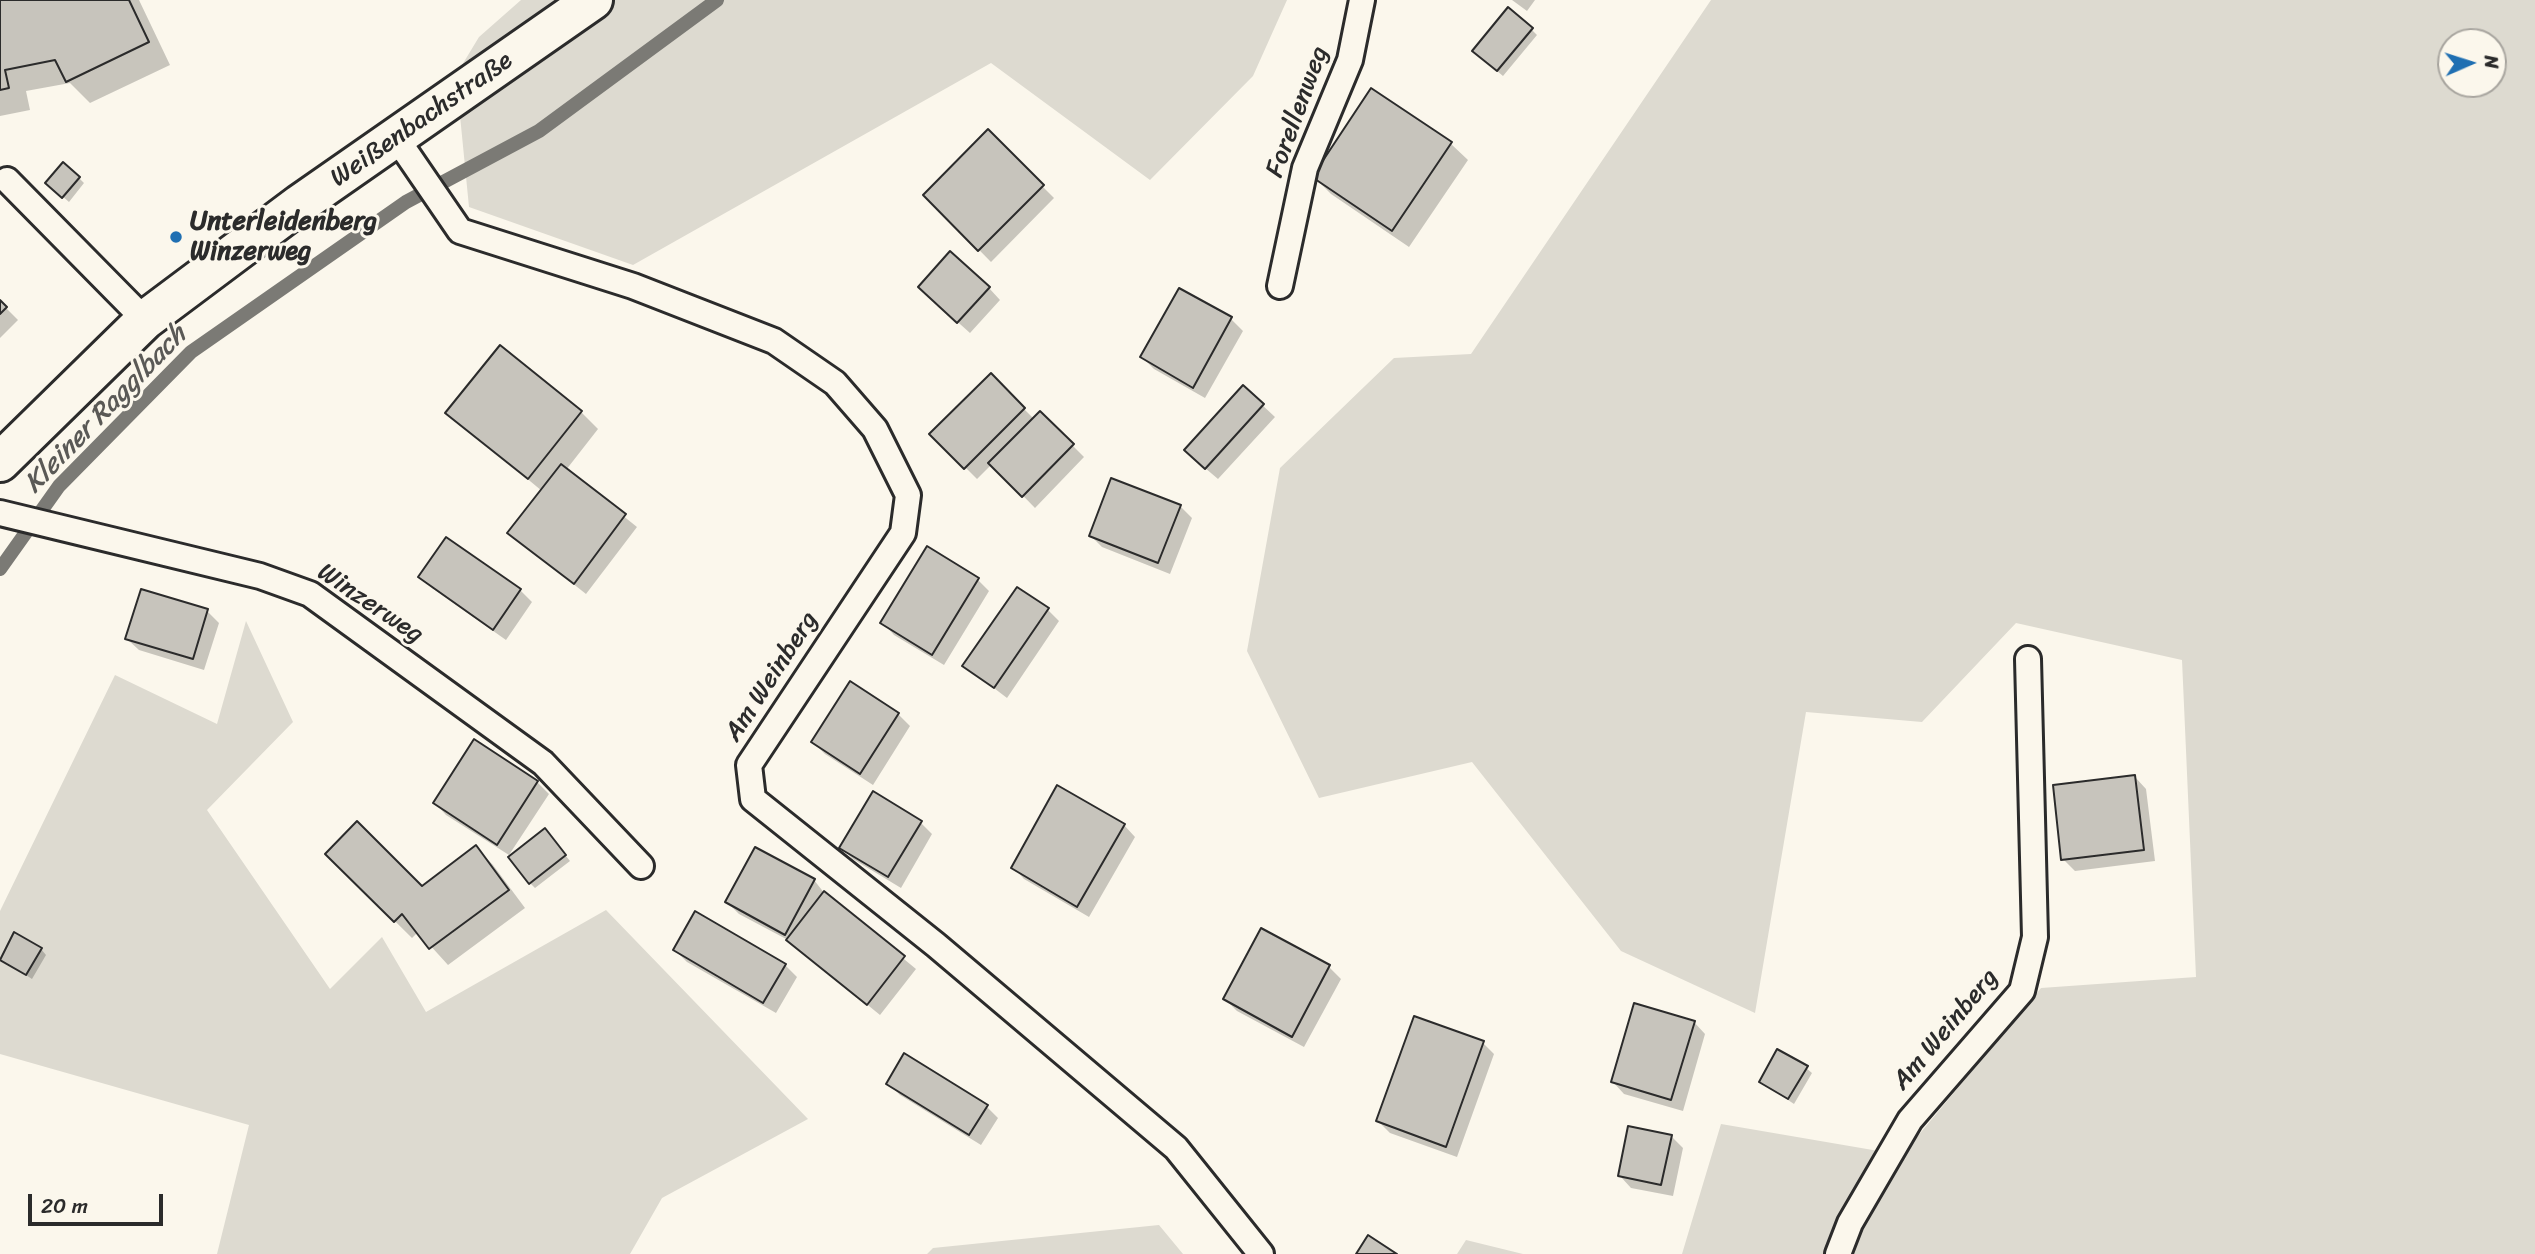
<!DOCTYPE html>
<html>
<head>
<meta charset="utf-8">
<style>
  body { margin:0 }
  #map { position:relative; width:2535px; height:1254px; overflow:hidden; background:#fbf7ec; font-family:Sriracha,sans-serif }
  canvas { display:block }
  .north { position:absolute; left:2437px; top:28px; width:70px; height:70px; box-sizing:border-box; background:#fbf7ec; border:2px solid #a8a59f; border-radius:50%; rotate:87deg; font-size:19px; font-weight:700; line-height:28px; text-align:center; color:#2b2b2b }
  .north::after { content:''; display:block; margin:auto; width:24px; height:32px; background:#1f6fb2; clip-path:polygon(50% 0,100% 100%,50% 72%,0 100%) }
  .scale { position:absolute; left:28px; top:1194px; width:135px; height:32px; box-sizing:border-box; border:4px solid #2b2b2b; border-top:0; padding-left:9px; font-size:21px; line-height:24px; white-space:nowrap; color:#2b2b2b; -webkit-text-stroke:5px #fbf7ec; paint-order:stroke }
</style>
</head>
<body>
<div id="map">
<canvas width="2535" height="1254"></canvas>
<div class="north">N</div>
<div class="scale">20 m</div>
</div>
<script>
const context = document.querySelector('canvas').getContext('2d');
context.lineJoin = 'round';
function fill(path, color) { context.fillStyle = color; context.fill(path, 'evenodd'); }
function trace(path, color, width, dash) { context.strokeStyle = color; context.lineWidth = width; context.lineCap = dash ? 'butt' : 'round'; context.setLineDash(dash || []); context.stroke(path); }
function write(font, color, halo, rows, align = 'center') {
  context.font = font + ' Sriracha,sans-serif'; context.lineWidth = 6; context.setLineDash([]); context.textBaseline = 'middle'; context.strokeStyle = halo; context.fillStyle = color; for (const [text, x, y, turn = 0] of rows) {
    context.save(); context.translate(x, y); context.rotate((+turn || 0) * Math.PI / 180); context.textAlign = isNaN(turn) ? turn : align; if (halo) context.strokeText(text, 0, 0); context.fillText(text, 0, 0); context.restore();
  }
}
fill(new Path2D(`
  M521,0H1287L1253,76L1150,180L991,63L633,265L469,207L456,75L479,37Z
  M1711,0H2535V1254H1682L1721,1124L1902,1155L2041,988L2196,977L2182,660L2016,623L1922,722L1806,712L1755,1013L1621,951L1472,762L1319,798L1247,651L1280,468L1394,358L1471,354ZM2451,42H2493V84H2451Z
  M246,621L293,722L207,810L330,989L382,937L426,1012L606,910L808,1119L662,1198L630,1254H217L249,1125L0,1054V911L115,675L217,724Z
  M1159,1225L1183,1254H927L933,1248Z
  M1466,1240L1523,1254H1457Z`), '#dddad0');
fill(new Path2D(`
  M0,0H139L170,65L90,103L70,83L26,91L30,110L0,116Z
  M1512,0H1535L1527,11Z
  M1532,30L1537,35L1503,76L1479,56Z
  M988,132L1054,198L991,262L925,195Z
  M1450,143L1468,160L1409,247L1331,194L1314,177Z
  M79,178L84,183L69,202L53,188Z
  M989,288L1000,300L970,333L932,299Z
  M1180,290L1231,319L1243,331L1205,398L1154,369L1142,357Z
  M0,302L18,320L0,338Z
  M991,376L1034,419L1040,413L1084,457L1035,508L992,464L977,479L932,434Z
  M1243,387L1275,417L1218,479L1198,462Z
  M581,412L598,429L566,470L637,527L586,594L509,533L542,491L448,413Z
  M1180,506L1192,518L1170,574L1102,547L1091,536Z
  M446,539L520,590L532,602L506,640L432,588L420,577Z
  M978,580L989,591L944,665L894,635L883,623Z
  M1048,610L1059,621L1007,698L965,666Z
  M207,611L219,623L204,670L139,650L127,639Z
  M898,714L910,726L873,785L825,754L813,742Z
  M2135,777L2146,789L2155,861L2075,871L2063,859Z
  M537,782L549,794L509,855L446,815L435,803Z
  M920,822L932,834L901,888L853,859L841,848Z
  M1124,825L1135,837L1089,917L1024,879L1013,867Z
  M550,836L570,861L535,888L530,883Z
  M476,847L493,865L525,908L448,965L418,932L412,938L327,854L422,888Z
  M814,880L825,894L916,969L880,1015L788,940L739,914L727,902Z
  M41,949L46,955L32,979L1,959Z
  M675,950L785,965L797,977L776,1013L687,962Z
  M1329,967L1341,979L1304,1047L1237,1011L1225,999Z
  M1694,1022L1705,1034L1683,1111L1624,1094L1613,1082Z
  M1483,1043L1494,1054L1457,1157L1390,1133L1378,1121Z
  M1806,1068L1812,1073L1794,1104L1761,1082Z
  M888,1083L986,1106L998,1118L981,1145L900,1095Z
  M1671,1136L1683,1148L1673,1196L1631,1188L1620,1176Z`), '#0003');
trace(new Path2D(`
  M0,569L59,486L191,352L406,202L539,131L717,0`), '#7b7a75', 14);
const building = new Path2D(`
  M0,0H129L149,42L66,82L55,60L5,70L9,88L0,90Z
  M1508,7L1533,28L1497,71L1472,51Z
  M1371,88L1452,142L1392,231L1312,177Z
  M988,129L1044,185L978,251L923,195Z
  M63,162L80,177L62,198L45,183Z
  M950,251L990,287L957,323L918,287Z
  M1179,288L1232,317L1193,388L1140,357Z
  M0,300L7,307L0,314Z
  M500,345L582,411L528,479L445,413Z
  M991,373L1025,408L964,469L929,434Z
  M1243,385L1264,404L1205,469L1184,450Z
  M1040,411L1074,444L1022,497L988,463Z
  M561,464L626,514L574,584L507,533Z
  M1111,478L1181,505L1158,563L1089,536Z
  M446,537L521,589L493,630L418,577Z
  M927,546L979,578L932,655L880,623Z
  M1017,587L1049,608L994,688L962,666Z
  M141,589L208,609L193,659L125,639Z
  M850,681L899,713L860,774L811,742Z
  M474,739L538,781L497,845L433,803Z
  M2135,775L2144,850L2061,860L2053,785Z
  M1057,785L1125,824L1077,907L1011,868Z
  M873,791L922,821L888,877L839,848Z
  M357,821L422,886L476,845L509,890L429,949L402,914L394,922L325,854Z
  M545,828L566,855L529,884L508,857Z
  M755,847L815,879L785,935L725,902Z
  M824,891L905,956L867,1005L786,940Z
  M695,911L786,964L763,1003L673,950Z
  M1261,928L1330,965L1292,1037L1223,999Z
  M14,932L42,948L26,975L0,960Z
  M1634,1003L1695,1021L1671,1100L1611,1082Z
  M1414,1016L1484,1041L1446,1147L1376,1121Z
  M1777,1049L1808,1066L1788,1099L1759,1082Z
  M904,1053L988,1105L969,1135L886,1084Z
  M1628,1126L1672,1135L1661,1185L1618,1176Z
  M1368,1235L1397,1254H1356Z`);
fill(building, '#c7c4bc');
trace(building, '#2b2b2b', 2);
const service = new Path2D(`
  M397,139L460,231L633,286L774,341L835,383L875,429L908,495L903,533L749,765L753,799L936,945L1176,1148L1261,1254
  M7,180L145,320
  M1280,286L1305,168L1350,60L1362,0
  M0,513L260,576L310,594L543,763L641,866
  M1838,1254L1850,1223L1910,1120L2022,991L2035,937L2028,659`);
const secondary = new Path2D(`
  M0,462L145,320L300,204L593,0`);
trace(service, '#2b2b2b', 30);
trace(secondary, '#2b2b2b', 44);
trace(service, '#fbf7ec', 24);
trace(secondary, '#fbf7ec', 38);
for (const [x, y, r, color] of [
  [176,237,7,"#1f6fb2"]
]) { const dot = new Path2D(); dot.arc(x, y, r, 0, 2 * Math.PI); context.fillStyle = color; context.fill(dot); trace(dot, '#fbf7ec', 2.5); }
write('26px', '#2b2b2b', '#fbf7ec', [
  ["Forellenweg",1298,112,-70],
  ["Weißenbachstraße",422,120,-35],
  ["Winzerweg",370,604,34],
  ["Am Weinberg",772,677,-57],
  ["Am Weinberg",1946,1030,-50]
]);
write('bold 26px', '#2b2b2b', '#fbf7ec', [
  ["Unterleidenberg",190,222],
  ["Winzerweg",190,252]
], 'left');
write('italic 28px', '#5a5956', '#fbf7ec', [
  ["Kleiner Ragglbach",106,410,-46]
]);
</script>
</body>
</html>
